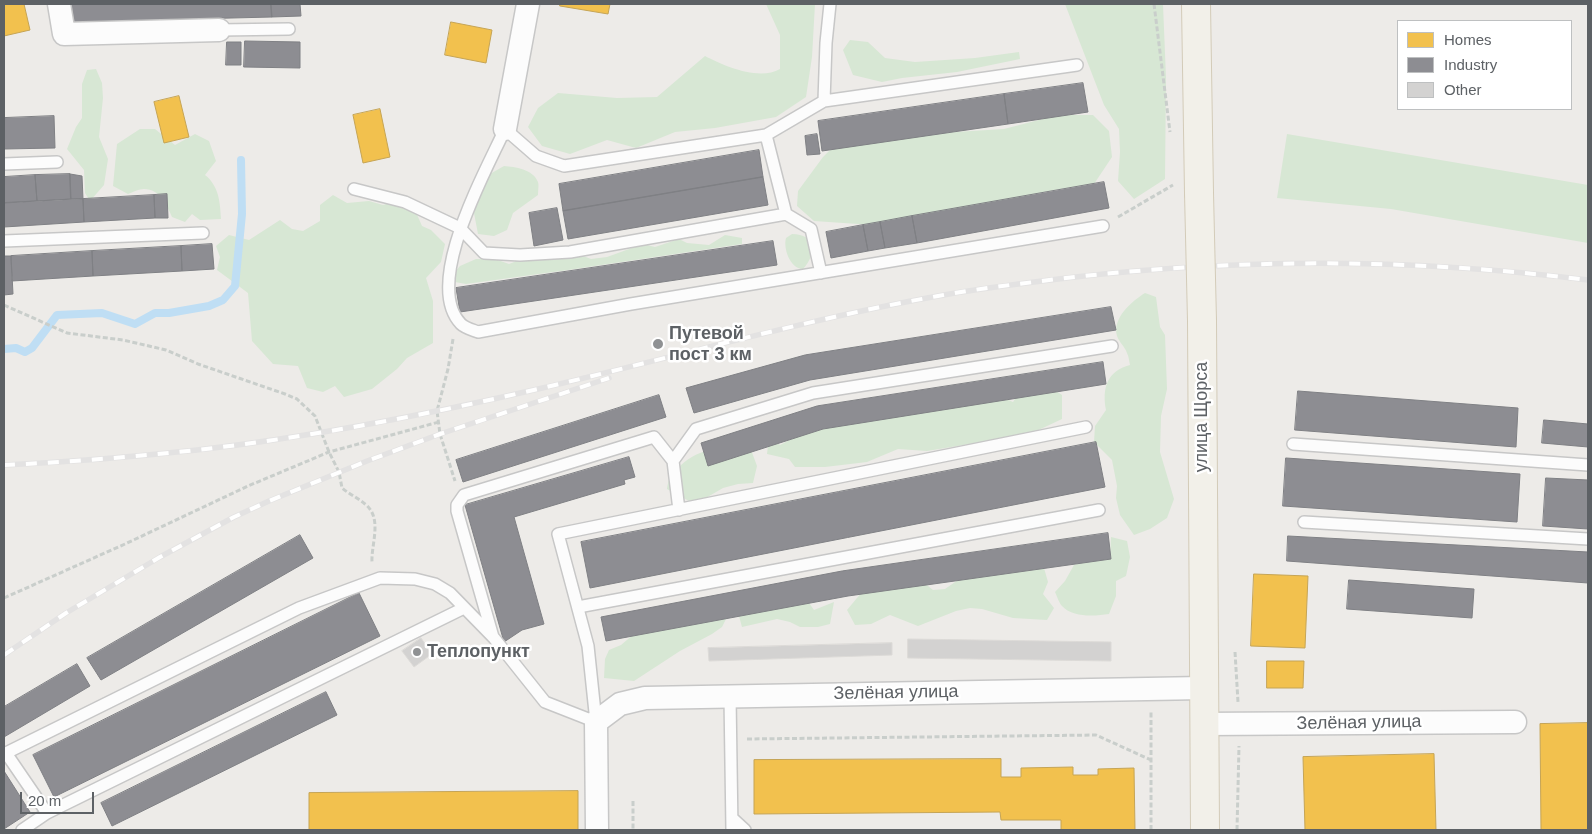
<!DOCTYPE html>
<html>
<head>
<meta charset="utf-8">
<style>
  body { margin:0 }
  #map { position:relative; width:1592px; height:834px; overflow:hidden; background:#edebe8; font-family:Helvetica,sans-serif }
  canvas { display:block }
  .frame { position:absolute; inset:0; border:5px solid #5d6165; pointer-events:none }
  .legend { position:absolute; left:1397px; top:20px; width:175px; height:90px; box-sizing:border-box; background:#fff; border:1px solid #bec0c1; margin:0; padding:6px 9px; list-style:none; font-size:15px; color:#5d6165 }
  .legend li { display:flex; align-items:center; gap:10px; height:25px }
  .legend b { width:25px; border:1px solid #bec0c1 }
  .scale { position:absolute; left:20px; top:792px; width:74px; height:22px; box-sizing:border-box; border:2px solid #5d6165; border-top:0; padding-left:6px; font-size:15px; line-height:18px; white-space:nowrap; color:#5d6165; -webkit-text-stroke:4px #fff; paint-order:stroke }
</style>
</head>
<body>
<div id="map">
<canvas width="1592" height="834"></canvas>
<div class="frame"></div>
<ul class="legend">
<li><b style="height:14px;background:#f2c14e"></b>Homes</li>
<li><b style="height:14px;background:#8d8d92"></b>Industry</li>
<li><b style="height:14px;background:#d3d2d1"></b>Other</li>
</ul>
<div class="scale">20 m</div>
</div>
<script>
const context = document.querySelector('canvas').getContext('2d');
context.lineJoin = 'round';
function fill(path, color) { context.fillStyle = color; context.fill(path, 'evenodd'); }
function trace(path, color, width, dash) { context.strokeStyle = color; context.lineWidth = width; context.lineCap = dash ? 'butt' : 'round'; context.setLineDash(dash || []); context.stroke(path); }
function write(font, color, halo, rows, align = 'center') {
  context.font = font + ' Helvetica,sans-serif'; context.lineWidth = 5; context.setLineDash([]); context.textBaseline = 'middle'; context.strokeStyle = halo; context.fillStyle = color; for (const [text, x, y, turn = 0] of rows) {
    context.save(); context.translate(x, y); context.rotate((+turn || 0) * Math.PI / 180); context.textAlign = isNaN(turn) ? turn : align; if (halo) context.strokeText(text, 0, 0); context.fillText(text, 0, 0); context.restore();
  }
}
fill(new Path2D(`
  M766,4H815L812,57L806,97L776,117L715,128L675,132L636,148L607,140L570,154L542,146L528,127L538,108L558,93L617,98L657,97L705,56C724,66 759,81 780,69V35Z
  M1065,4H1163L1166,78L1165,179L1134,199L1118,181L1120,152L1119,129L1104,105Z
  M850,40L868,42L885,58L915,62L975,58L1019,52L1020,59L957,72L902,78L882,82L853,75L843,50Z
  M96,69L102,83L103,98L99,137L108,159L104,185L90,201L85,193L84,170L67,149L76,127L82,118V84L87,70Z
  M1058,115H1093L1109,131L1112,157L1094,184L1055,190L943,214L873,225L814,221L797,206L798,191L823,157L832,148L906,135L1004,129Z
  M140,129H155L175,145L195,134L209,141L216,161L205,175C219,186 220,202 221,219L200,220L192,214L185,222L172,217C167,205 160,189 144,189C139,189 133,192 128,194L113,186L117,144Z
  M1287,134L1588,185V243L1391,209L1277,198Z
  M504,166C515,167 533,169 538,182C539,185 538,192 538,195L513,213L507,230L494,236L478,234L474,213L479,195L490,174Z
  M333,195L347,203L369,201L383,205L402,199L415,210L422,226L431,230L445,244L441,262L426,278L433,301V343L407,358L397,369L372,389L344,397L335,386L323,392L307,388L298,366L273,364L252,341L248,293L217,270L220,257L216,246L229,235L249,240L280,220L292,229L303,231L320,221V205Z
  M792,234C816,234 817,254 803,269C790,269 783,248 786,238Z
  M725,235L742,238V244L568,270L466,284L455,282L453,274L460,266L476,259H495L509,264L522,259H547L578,254L591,259L607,257L643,244L655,247L679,239L687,243L709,245Z
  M1145,293L1156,297L1160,327L1165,335L1167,389L1161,416L1160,452L1174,499L1167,518L1150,529L1134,535L1120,515L1116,498L1117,486L1112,460L1094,442L1095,426L1106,410C1102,388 1107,371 1130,365C1129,361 1129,357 1127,353C1125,347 1119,342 1117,336C1112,318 1132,301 1145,293Z
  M1039,379L1062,395V419L1030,434L927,451L898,449L867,462L825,467H795L789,459L767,454L769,437L780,445L803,433L989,392L1013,402L1022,388Z
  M750,447L757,466L753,483L738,484L723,488L704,499L689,501L667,489C669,476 672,475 680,466C701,446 723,448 750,447Z
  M1111,537L1127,541L1130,557L1126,576L1116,581V596L1109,614C1095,616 1073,618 1062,606C1059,603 1057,596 1055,592L1065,581L1074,565L1091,560L1110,559Z
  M1044,568L1048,582L1043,594L1054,608L1047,620L1013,618L982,609L970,608L956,611L918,626L890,615L871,624L855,625L847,610L862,592L917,577L933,590L945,589L958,580Z
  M807,600L814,610L834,602L830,624L818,627H800L790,622L777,619L742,627L739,616Z
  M727,617L722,627L712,634L680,651L634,681L604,678L605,659L609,650L621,645L634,634Z`), '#d7e7d4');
const homes = new Path2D(`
  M4,4H24L30,30L4,36Z
  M560,4H610L608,14L560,6Z
  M451,22L492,30L486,63L445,55Z
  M179,96L189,137L164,143L154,102Z
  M380,109L390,157L363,163L353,115Z
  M1254,574L1308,576L1305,648L1251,646Z
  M1267,661H1304L1303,688H1267Z
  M1588,723V830H1541L1540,724Z
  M1434,754L1436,830H1305L1303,757Z
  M1001,759V777H1021V768L1073,767V775H1098V769L1134,768L1135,830H1061V820H1001L1000,812L754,814V760Z
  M578,791V830H309V793Z`);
fill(homes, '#f2c14e');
trace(homes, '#c5a455', 1);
const industry = new Path2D(`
  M68,4H271L272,17L69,22Z
  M271,4H300L301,16L272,17Z
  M245,41L300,42V68L244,67Z
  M227,42H241V65H226Z
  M1083,83L1088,112L1008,124L1004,94Z
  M1004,94L1008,124L822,151L818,121Z
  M54,116L55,148L4,149V118Z
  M817,134L820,154L807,155L805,136Z
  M759,150L763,177L563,211L559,184Z
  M70,174L71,199L37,201L35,175Z
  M70,174L82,176L83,199H71Z
  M35,175L37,201L4,203V177Z
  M763,177L768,205L568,239L563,211Z
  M1104,182L1109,208L917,243L912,216Z
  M167,194L168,218H155L154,195Z
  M154,195L155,218L84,222L83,199Z
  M83,199L84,222L4,227V203Z
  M557,208L563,240L534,246L529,213Z
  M912,216L917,243L885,248L880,222Z
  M880,222L885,248L868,251L863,225Z
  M863,225L868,251L831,258L826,232Z
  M773,241L777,265L460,312L456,288Z
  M212,244L214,269L182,271L181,246Z
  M181,246L182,271L93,276L92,251Z
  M92,251L93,276L12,281L11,256Z
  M4,256H11L13,294L4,295Z
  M1111,307L1116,330L810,380L694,413L686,388L805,355Z
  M1103,362L1106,384L823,429L708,466L701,443L817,406Z
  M1298,391L1518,408L1516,447L1295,430Z
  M659,395L666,417L463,482L456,460Z
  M1544,420L1588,424V447L1542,443Z
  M1096,442L1105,487L590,588L581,542Z
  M629,457L635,477L624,480L625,484L514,517L544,624L522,630L504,642L465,505Z
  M1286,458L1520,474L1517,522L1283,506Z
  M1546,478L1588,480V529L1543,526Z
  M1108,533L1111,559L848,596L606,641L601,617L842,571Z
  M300,535L313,558L101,680L87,658Z
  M1288,536L1588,552V583L1287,561Z
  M1349,580L1474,589L1472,618L1347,609Z
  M359,593L380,636L54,797L33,755Z
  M77,664L90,686L4,737V707Z
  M326,692L337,715L112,826L101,803Z
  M4,771L30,812L4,829Z`);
fill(industry, '#8d8d92');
trace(industry, '#7f8084', 1);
trace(new Path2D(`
  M4,349L16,348L25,352L32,348L57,315L102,313L135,324L155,313H169L209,306L223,300L235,286L242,214L241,160`), '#bfdef4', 8);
const building = new Path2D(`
  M421,638L432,654L414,667L402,651Z
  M908,639L1111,642V661L908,658Z
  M892,643V655L709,661L708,648Z`);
fill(building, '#d3d2d1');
trace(building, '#dcdad7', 1);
const lane = new Path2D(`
  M219,30L289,29
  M1077,65L824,101L766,135L564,166L536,156L505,129C486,171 422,284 461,324C465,328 473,330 478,332L631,304L1103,226
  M824,101L826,43L830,4
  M766,135L786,214L811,229L821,273
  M4,164L57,162
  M354,189L405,202L460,228L484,253L520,255L570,252L786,214
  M4,241L203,233
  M1293,444L1588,465
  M673,461L696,429L813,393L1112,346
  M1304,522L1588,539
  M578,607L1099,510
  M493,637L457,511V505L464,495L654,437L673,461L679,510
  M730,697L732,830
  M6,753L47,813
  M4,754L299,608L380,578L415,579L435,584L450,593L494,638L545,702L596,722L588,646L558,534L1086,427
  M732,818L745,830
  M22,830L47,813L464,608`);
const street = new Path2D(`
  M59,4L64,34L219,30
  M505,129L528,4
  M1204,724L1515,722
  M597,830L596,722L620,704L645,698L1203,688`);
const primary = new Path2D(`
  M1196,4L1199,193
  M1202,321L1205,830`);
trace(lane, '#c7c7c7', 14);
trace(street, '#c7c7c7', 25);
trace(primary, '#d3cbb8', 30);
trace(new Path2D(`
  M1154,4L1170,132
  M1118,217L1173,185
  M4,305L67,333L123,340L166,350L198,364L285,394L297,399L315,416L329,452L339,472L342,488C349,494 358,498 365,504C383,518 371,544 372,562
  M453,339L448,369L437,411L440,434L455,481
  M4,598L125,544L248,486L329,452L439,422
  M1235,652L1238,702
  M747,739L1096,735L1151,760
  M633,801V830
  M1151,830V711
  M1237,830L1239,746`), '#c9cecb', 3, [5, 2.5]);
trace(lane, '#fcfcfc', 11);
trace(street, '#fcfcfc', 22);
trace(primary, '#f2f0e9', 28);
const rail = new Path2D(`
  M4,465C68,462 133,457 197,450C311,437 425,415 538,389C671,358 803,320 938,296C970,290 1002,286 1034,282C1217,258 1404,257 1588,280
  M4,655L66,613L160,557L234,517L269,501L367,461L440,434L609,378`);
trace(rail, '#e3e2e2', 5.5);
trace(rail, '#fff', 4, [11]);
const primaryBridge = new Path2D(`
  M1199,193L1202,321`);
trace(primaryBridge, '#d3cbb8', 30, []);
trace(primaryBridge, '#f2f0e9', 28);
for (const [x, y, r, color] of [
  [658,344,6,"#8f9193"],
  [417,652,5,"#8f9193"]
]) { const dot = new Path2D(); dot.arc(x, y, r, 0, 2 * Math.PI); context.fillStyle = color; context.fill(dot); trace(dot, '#fff', 2); }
write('bold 18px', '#5d6165', '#fff', [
  ["Путевой",669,334],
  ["пост 3 км",669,355],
  ["Теплопункт",427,652]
], 'left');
write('18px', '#5d6165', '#fff', [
  ["улица Щорса",1202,417,-90],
  ["Зелёная улица",896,693,-1],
  ["Зелёная улица",1359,723,-1]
]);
</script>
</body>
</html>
